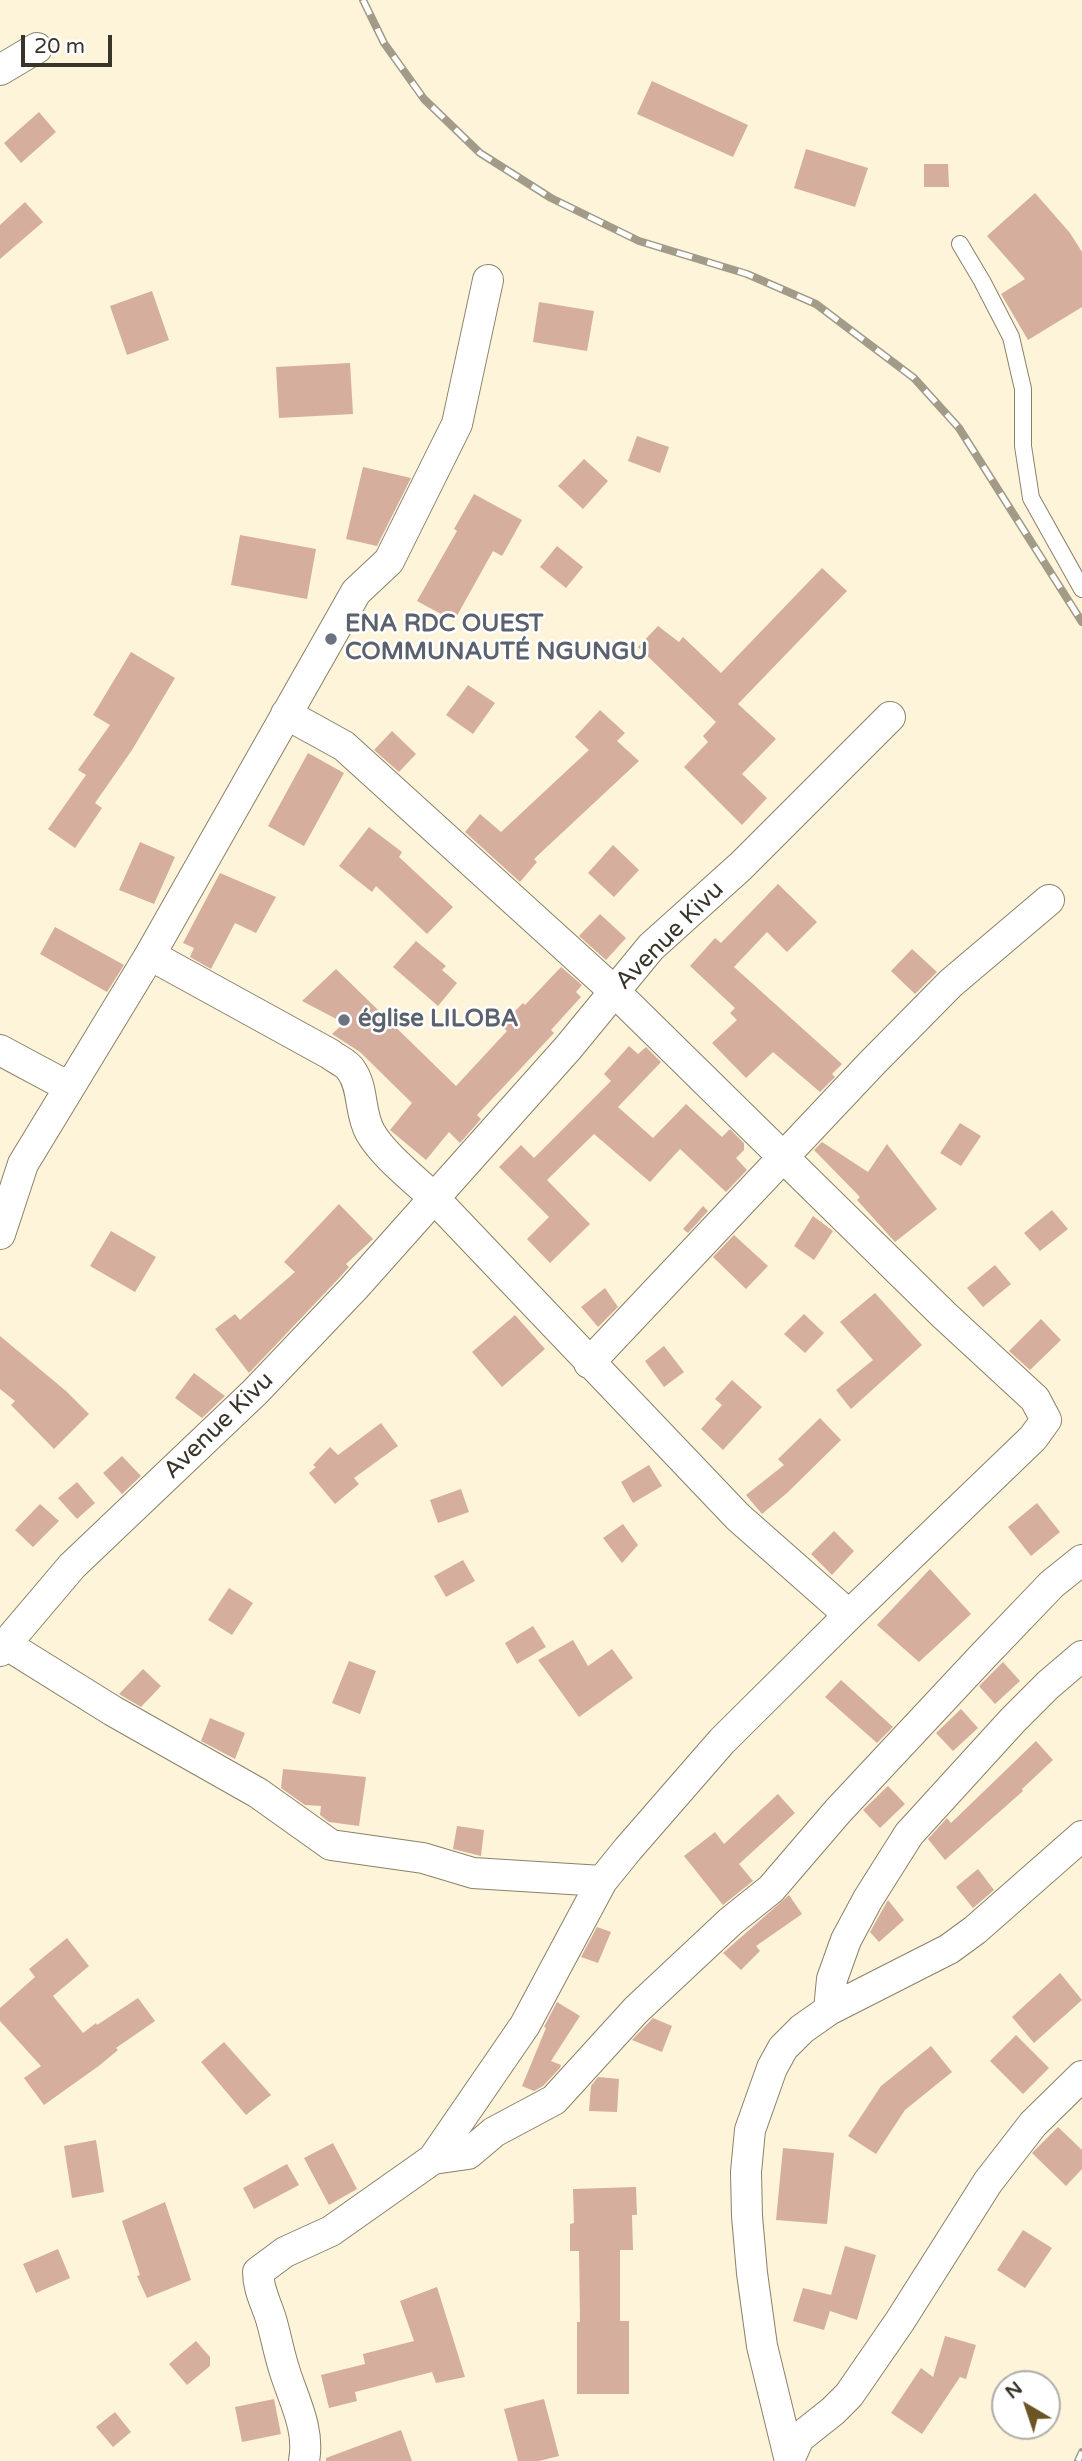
<!DOCTYPE html>
<html>
<head>
<meta charset="utf-8">
<style>
  body { margin:0 }
  #map { position:relative; width:1082px; height:2461px; overflow:hidden; background:#fef4da; font-family:"Varela Round",sans-serif }
  canvas { display:block }
  .north { position:absolute; left:991px; top:2370px; width:70px; height:70px; box-sizing:border-box; background:#fff; border:2px solid #afaeaa; border-radius:50%; rotate:321deg; font-size:19px; font-weight:700; line-height:28px; text-align:center; color:#38342a }
  .north::after { content:''; display:block; margin:auto; width:24px; height:32px; background:#6c5525; clip-path:polygon(50% 0,100% 100%,50% 72%,0 100%) }
  .scale { position:absolute; left:21px; top:35px; width:91px; height:32px; box-sizing:border-box; border:4px solid #38342a; border-top:0; padding-left:9px; font-size:21px; line-height:24px; white-space:nowrap; color:#38342a; -webkit-text-stroke:5px #fff; paint-order:stroke }
</style>
</head>
<body>
<div id="map">
<canvas width="1082" height="2461"></canvas>
<div class="north">N</div>
<div class="scale">20 m</div>
</div>
<script>
const ctx = document.querySelector('canvas').getContext('2d');
ctx.lineJoin = 'round';
function paint(path, color) {
  ctx.fillStyle = color;
  ctx.fill(path, 'evenodd');
}
function trace(path, color, width, dash) {
  ctx.strokeStyle = color;
  ctx.lineWidth = width;
  ctx.lineCap = dash ? 'butt' : 'round';
  ctx.setLineDash(dash || []);
  ctx.stroke(path);
}
function write(font, color, halo, rows, align = 'center') {
  ctx.font = font + ' "Varela Round",sans-serif';
  ctx.lineWidth = 5;
  ctx.setLineDash([]);
  ctx.textBaseline = 'middle';
  ctx.strokeStyle = halo;
  ctx.fillStyle = color;
  for (const [text, x, y, turn = 0] of rows) {
    ctx.save();
    ctx.translate(x, y);
    ctx.rotate((+turn || 0) * Math.PI / 180);
    ctx.textAlign = isNaN(turn) ? turn : align;
    if (halo) ctx.strokeText(text, 0, 0);
    ctx.fillText(text, 0, 0);
    ctx.restore();
  }
}
paint(new Path2D(`
  M 652,81 L 748,125 L 733,157 L 637,114 Z
  M 39,112 L 56,132 L 21,163 L 4,143 Z
  M 806,149 L 868,168 L 855,207 L 794,188 Z
  M 924,164 L 948,164 L 949,187 L 924,187 Z
  M 1035,193 L 1070,233 L 1082,252 L 1082,307 L 1028,340 L 1001,294 L 1025,279 L 987,236 Z
  M 25,202 L 43,222 L 0,259 L 0,225 Z
  M 152,291 L 169,340 L 127,355 L 110,306 Z
  M 539,302 L 594,311 L 587,351 L 533,342 Z
  M 350,363 L 353,414 L 279,418 L 276,367 Z
  M 637,436 L 669,447 L 660,473 L 628,461 Z
  M 584,459 L 608,481 L 583,509 L 558,486 Z
  M 363,467 L 411,478 L 377,546 L 346,539 Z
  M 474,494 L 522,520 L 502,556 L 493,551 L 454,621 L 417,601 L 457,531 L 454,529 Z
  M 240,535 L 316,549 L 307,599 L 231,585 Z
  M 557,546 L 583,567 L 566,588 L 540,567 Z
  M 822,568 L 847,591 L 738,704 L 776,739 L 742,774 L 767,798 L 742,825 L 684,767 L 708,742 L 703,736 L 716,722 L 638,647 L 658,626 L 679,642 L 683,637 L 721,673 Z
  M 131,652 L 175,678 L 132,750 L 95,803 L 102,808 L 75,848 L 48,829 L 86,775 L 78,770 L 110,725 L 93,715 Z
  M 468,685 L 495,703 L 473,734 L 446,715 Z
  M 600,710 L 625,733 L 617,741 L 639,761 L 534,859 L 537,862 L 520,882 L 465,832 L 480,814 L 501,832 L 589,750 L 575,737 Z
  M 392,731 L 416,754 L 399,772 L 374,750 Z
  M 308,753 L 344,773 L 304,846 L 268,826 Z
  M 369,827 L 402,852 L 399,857 L 453,907 L 427,934 L 376,886 L 372,892 L 339,866 Z
  M 140,842 L 175,857 L 154,904 L 119,890 Z
  M 613,845 L 639,870 L 614,897 L 588,873 Z
  M 220,873 L 276,897 L 256,933 L 235,923 L 211,969 L 190,957 L 194,948 L 183,943 Z
  M 778,884 L 817,922 L 787,952 L 767,932 L 734,967 L 842,1064 L 832,1074 L 835,1077 L 820,1092 L 773,1052 L 746,1078 L 712,1043 L 737,1020 L 730,1013 L 735,1008 L 690,966 L 715,938 L 721,943 Z
  M 600,914 L 626,938 L 606,960 L 579,936 Z
  M 55,927 L 124,965 L 107,992 L 40,954 Z
  M 416,941 L 446,966 L 442,970 L 457,983 L 438,1006 L 393,967 Z
  M 912,949 L 937,972 L 915,994 L 891,971 Z
  M 561,967 L 582,985 L 576,992 L 581,997 L 551,1030 L 554,1033 L 477,1115 L 481,1119 L 460,1143 L 449,1132 L 426,1160 L 390,1130 L 412,1103 L 360,1052 L 332,1034 L 344,1023 L 302,1001 L 336,969 L 456,1086 L 507,1031 L 501,1025 L 523,1003 L 525,1005 Z
  M 629,1046 L 638,1054 L 646,1047 L 661,1062 L 618,1107 L 653,1138 L 686,1104 L 722,1137 L 730,1129 L 744,1143 L 744,1150 L 736,1158 L 747,1170 L 726,1192 L 680,1149 L 650,1182 L 594,1134 L 547,1180 L 590,1224 L 550,1263 L 527,1239 L 549,1217 L 499,1167 L 521,1145 L 534,1158 L 611,1081 L 604,1074 Z
  M 960,1123 L 981,1136 L 961,1166 L 940,1153 Z
  M 822,1142 L 868,1172 L 887,1144 L 937,1209 L 895,1242 L 857,1200 L 860,1197 L 814,1150 Z
  M 339,1204 L 373,1239 L 346,1264 L 349,1267 L 341,1276 L 249,1373 L 215,1329 L 235,1314 L 240,1320 L 295,1272 L 284,1262 Z
  M 703,1206 L 708,1211 L 688,1233 L 683,1229 Z
  M 1052,1210 L 1068,1229 L 1040,1251 L 1024,1233 Z
  M 813,1216 L 833,1231 L 814,1260 L 794,1246 Z
  M 111,1231 L 156,1257 L 135,1292 L 90,1266 Z
  M 734,1235 L 768,1266 L 746,1289 L 713,1257 Z
  M 995,1265 L 1011,1284 L 983,1307 L 967,1288 Z
  M 605,1288 L 618,1307 L 598,1327 L 581,1307 Z
  M 875,1293 L 922,1345 L 851,1409 L 836,1390 L 873,1360 L 840,1322 Z
  M 804,1314 L 824,1333 L 805,1353 L 784,1334 Z
  M 515,1315 L 545,1349 L 502,1387 L 472,1352 Z
  M 1041,1319 L 1061,1340 L 1030,1370 L 1009,1351 Z
  M 0,1336 L 66,1391 L 89,1414 L 54,1449 L 11,1405 L 15,1401 L 0,1389 Z
  M 664,1346 L 684,1372 L 664,1387 L 645,1361 Z
  M 194,1373 L 225,1396 L 202,1418 L 175,1398 Z
  M 732,1380 L 762,1407 L 723,1450 L 701,1429 L 722,1405 L 715,1399 Z
  M 820,1418 L 841,1440 L 787,1493 L 762,1514 L 746,1495 L 784,1465 L 778,1459 Z
  M 381,1423 L 398,1446 L 354,1478 L 359,1484 L 335,1504 L 309,1473 L 316,1467 L 313,1465 L 330,1447 L 338,1455 Z
  M 122,1456 L 141,1476 L 122,1494 L 103,1473 Z
  M 649,1465 L 662,1486 L 633,1503 L 621,1482 Z
  M 77,1482 L 95,1503 L 77,1519 L 58,1498 Z
  M 461,1489 L 469,1512 L 438,1523 L 430,1500 Z
  M 1037,1503 L 1060,1532 L 1031,1556 L 1008,1527 Z
  M 40,1504 L 59,1521 L 33,1547 L 15,1530 Z
  M 623,1524 L 638,1545 L 622,1563 L 603,1538 Z
  M 834,1531 L 854,1551 L 832,1575 L 811,1554 Z
  M 463,1560 L 475,1581 L 446,1597 L 434,1576 Z
  M 930,1569 L 971,1614 L 919,1662 L 877,1625 Z
  M 229,1588 L 253,1603 L 232,1635 L 208,1620 Z
  M 533,1626 L 546,1647 L 517,1664 L 505,1643 Z
  M 573,1640 L 588,1666 L 612,1649 L 633,1678 L 579,1717 L 538,1660 Z
  M 349,1661 L 376,1671 L 360,1714 L 332,1703 Z
  M 1003,1662 L 1020,1681 L 995,1704 L 979,1686 Z
  M 143,1669 L 161,1686 L 141,1707 L 119,1694 Z
  M 841,1680 L 893,1727 L 877,1743 L 825,1697 Z
  M 961,1709 L 978,1728 L 953,1751 L 936,1733 Z
  M 210,1718 L 245,1733 L 235,1759 L 201,1741 Z
  M 1036,1741 L 1053,1760 L 1022,1789 L 1023,1791 L 945,1860 L 928,1839 L 947,1818 L 951,1823 Z
  M 283,1769 L 366,1777 L 359,1826 L 329,1822 L 320,1815 L 321,1806 L 305,1805 L 281,1788 Z
  M 888,1786 L 905,1804 L 880,1828 L 863,1810 Z
  M 778,1794 L 795,1813 L 739,1864 L 753,1881 L 723,1905 L 684,1856 L 715,1832 L 724,1844 Z
  M 457,1826 L 484,1830 L 481,1856 L 453,1849 Z
  M 978,1869 L 994,1890 L 973,1908 L 956,1887 Z
  M 789,1895 L 802,1914 L 756,1946 L 760,1951 L 741,1970 L 723,1953 Z
  M 888,1900 L 904,1920 L 879,1942 L 870,1932 Z
  M 597,1927 L 611,1932 L 598,1963 L 581,1957 Z
  M 67,1938 L 89,1966 L 53,1996 L 83,2033 L 96,2023 L 97,2025 L 138,1998 L 155,2021 L 116,2048 L 118,2050 L 100,2065 L 44,2105 L 24,2078 L 41,2066 L 0,2021 L 0,2008 L 35,1977 L 29,1969 Z
  M 1060,1973 L 1082,2000 L 1034,2043 L 1012,2017 Z
  M 557,2002 L 580,2016 L 551,2061 L 561,2065 L 560,2068 L 543,2086 L 534,2091 L 522,2086 L 546,2028 L 544,2027 Z
  M 653,2018 L 672,2026 L 662,2052 L 632,2040 Z
  M 1016,2035 L 1049,2068 L 1023,2094 L 990,2061 Z
  M 224,2042 L 271,2095 L 246,2115 L 201,2062 Z
  M 931,2046 L 952,2072 L 905,2110 L 876,2154 L 848,2136 L 881,2086 Z
  M 598,2077 L 619,2079 L 617,2112 L 589,2111 L 591,2086 Z
  M 1058,2127 L 1082,2150 L 1082,2169 L 1066,2186 L 1032,2153 Z
  M 96,2140 L 104,2192 L 72,2198 L 64,2146 Z
  M 333,2143 L 357,2189 L 329,2205 L 304,2158 Z
  M 783,2148 L 834,2153 L 827,2224 L 776,2220 Z
  M 287,2164 L 299,2185 L 254,2209 L 243,2188 Z
  M 636,2187 L 637,2215 L 632,2215 L 633,2250 L 620,2250 L 620,2321 L 629,2321 L 629,2394 L 577,2394 L 577,2322 L 580,2322 L 579,2251 L 570,2251 L 570,2224 L 574,2223 L 573,2189 Z
  M 165,2202 L 191,2280 L 147,2298 L 137,2276 L 140,2275 L 122,2221 Z
  M 1023,2230 L 1052,2248 L 1025,2288 L 997,2270 Z
  M 845,2246 L 876,2255 L 857,2320 L 830,2311 L 824,2330 L 793,2321 L 803,2288 L 831,2295 Z
  M 58,2249 L 70,2278 L 36,2293 L 23,2264 Z
  M 437,2287 L 465,2377 L 436,2383 L 432,2372 L 355,2392 L 357,2401 L 329,2408 L 321,2375 L 365,2364 L 363,2354 L 414,2341 L 400,2301 Z
  M 945,2336 L 976,2345 L 966,2379 L 960,2377 L 922,2434 L 891,2413 L 921,2368 L 933,2377 Z
  M 196,2341 L 210,2357 L 210,2366 L 187,2385 L 169,2364 Z
  M 274,2399 L 281,2434 L 242,2442 L 235,2407 Z
  M 544,2399 L 559,2456 L 539,2461 L 518,2461 L 504,2409 Z
  M 115,2412 L 131,2432 L 113,2447 L 96,2427 Z
  M 401,2430 L 412,2461 L 326,2461 L 326,2458 Z`), '#d5ae9e');
const service = new Path2D(`
  M 960,244 L 982,281 L 1011,337 L 1023,389 L 1023,446 L 1031,498 L 1082,589`);
const minor = new Path2D(`
  M 0,70 L 37,48
  M 286,714 L 344,746 L 614,991 L 944,1315 L 1035,1399 L 1046,1420 L 1033,1438 L 849,1615 L 722,1741 L 628,1849 L 602,1881 L 525,2025 L 433,2159 L 331,2231 L 285,2252 L 258,2272 C 258,2289 266,2303 271,2319 C 276,2336 279,2354 285,2372 C 294,2401 310,2429 304,2461
  M 150,955 L 330,1054 C 336,1059 347,1063 351,1070 C 364,1088 359,1112 370,1132 C 383,1155 414,1179 434,1198 L 738,1517 L 849,1615
  M 0,1050 L 69,1087
  M 0,1234 L 23,1164 L 150,955 L 356,592 L 389,561 L 457,424 L 488,280
  M 589,1363 L 872,1063 L 951,983 L 1049,900
  M 7,1645 L 113,1711 L 258,1793 L 331,1845 L 423,1858 L 473,1873 L 602,1881
  M 0,1651 L 72,1566 L 255,1392 L 354,1288 L 568,1048 L 651,947 L 741,866 L 890,717
  M 829,2010 L 832,1979 L 846,1940 L 868,1899 L 909,1834 L 1013,1720 L 1048,1685 L 1082,1656
  M 433,2159 L 468,2154 L 494,2132 L 554,2100 L 636,2010 L 731,1921 L 771,1889 L 838,1811 L 982,1657 L 1052,1584 L 1082,1560
  M 790,2458 L 799,2438 L 833,2411 L 849,2395 L 900,2321 L 988,2182 L 1033,2124 L 1082,2076
  M 790,2461 L 762,2346 L 752,2273 L 747,2216 L 746,2172 L 750,2130 L 772,2068 L 783,2048 L 802,2029 L 829,2010 L 949,1949 L 975,1930 L 1082,1836`);
trace(service, '#8a816a', 18);
trace(minor, '#8a816a', 32);
trace(service, '#fff', 16);
trace(minor, '#fff', 30);
const rail = new Path2D(`
  M 363,0 L 384,43 L 424,99 L 480,153 L 551,198 L 639,241 L 747,274 L 816,304 L 914,378 L 959,428 L 1082,622
  M 1078,2461 L 1082,2452`);
trace(rail, '#a29b88', 8);
trace(rail, '#fff', 5, [16]);
for (const [x, y, r, color] of [
  [331,639,7,"#6b7280"],
  [344,1020,7,"#6b7280"]
]) {
  const dot = new Path2D();
  dot.arc(x, y, r, 0, 2 * Math.PI);
  ctx.fillStyle = color;
  ctx.fill(dot);
  trace(dot, '#fff', 2.5);
}
write('bold 24px', '#5b616d', '#fff', [
  ["ENA RDC OUEST",345,625],
  ["COMMUNAUTÉ NGUNGU",345,653],
  ["église LILOBA",358,1020]
], 'left');
write('24px', '#38342a', '#fff', [
  ["Avenue Kivu",670,936,-45],
  ["Avenue Kivu",219,1426,-44]
]);
</script>
</body>
</html>
